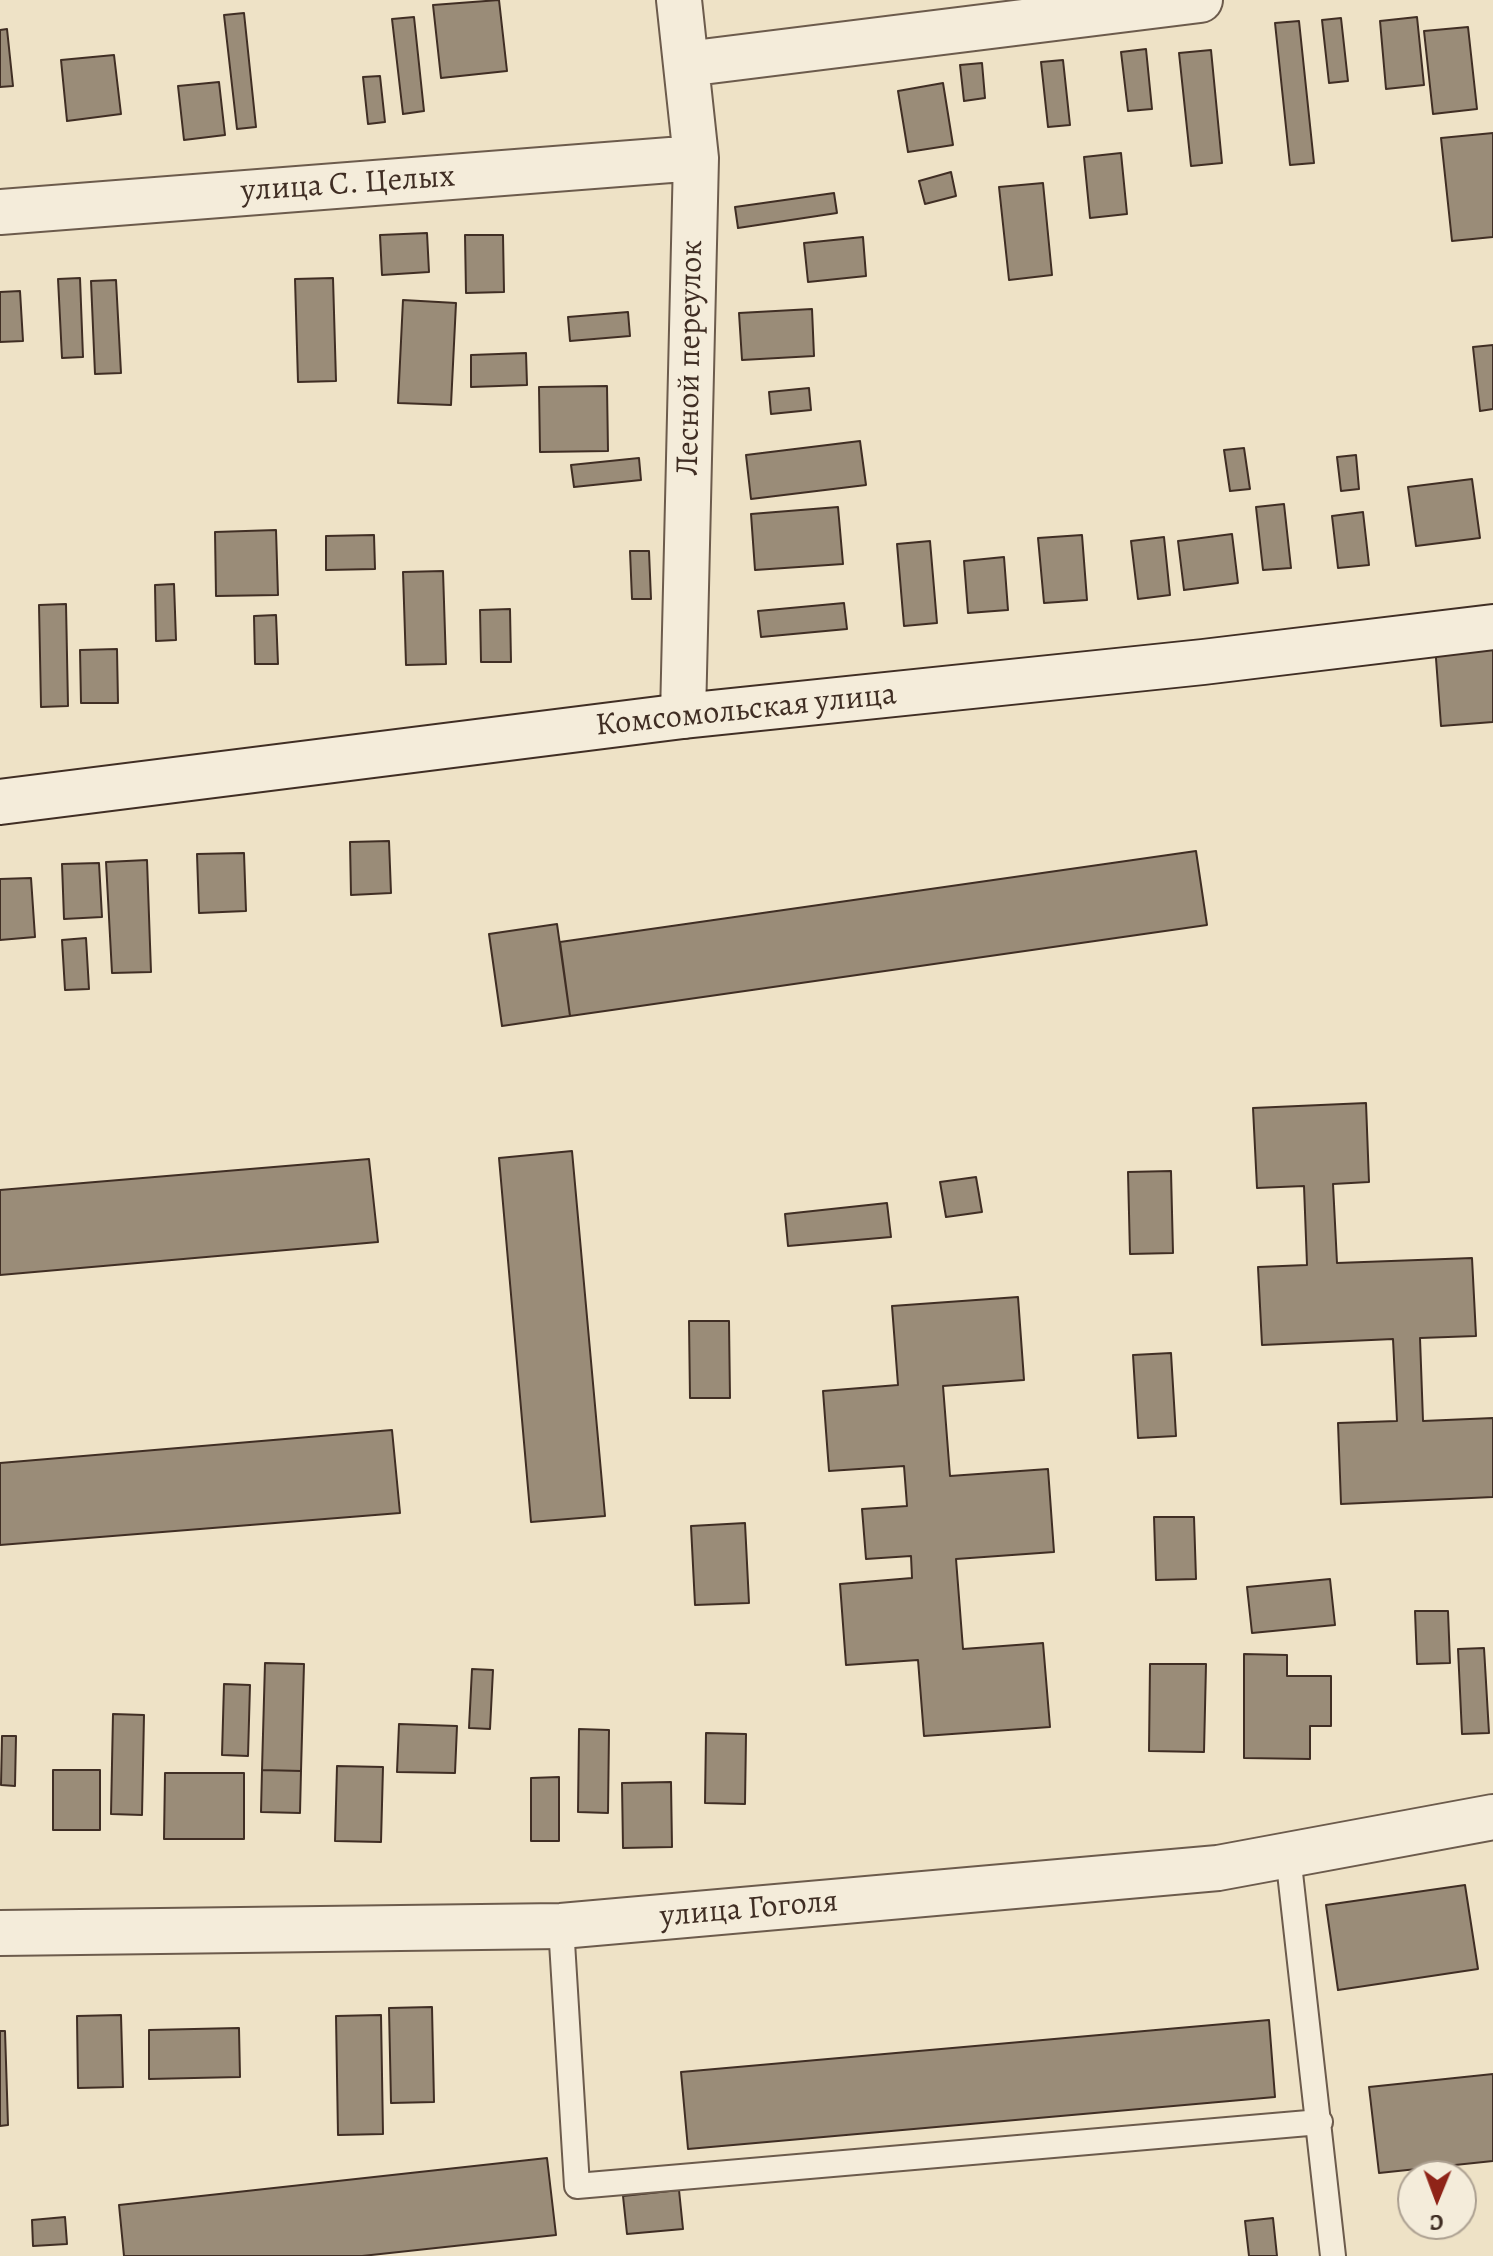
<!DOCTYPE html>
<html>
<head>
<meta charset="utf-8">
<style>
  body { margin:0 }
  #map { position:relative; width:1493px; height:2256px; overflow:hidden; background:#eee2c6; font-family:Alegreya,serif }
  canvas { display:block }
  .north { position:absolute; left:1397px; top:2160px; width:80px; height:80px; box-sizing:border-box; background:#f4ecda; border:2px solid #aca091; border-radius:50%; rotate:181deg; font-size:22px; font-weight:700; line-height:32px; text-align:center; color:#402e24 }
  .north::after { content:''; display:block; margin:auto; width:28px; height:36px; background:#8f2418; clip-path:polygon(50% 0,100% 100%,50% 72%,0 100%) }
</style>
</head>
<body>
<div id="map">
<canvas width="1493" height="2256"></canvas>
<div class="north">С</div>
</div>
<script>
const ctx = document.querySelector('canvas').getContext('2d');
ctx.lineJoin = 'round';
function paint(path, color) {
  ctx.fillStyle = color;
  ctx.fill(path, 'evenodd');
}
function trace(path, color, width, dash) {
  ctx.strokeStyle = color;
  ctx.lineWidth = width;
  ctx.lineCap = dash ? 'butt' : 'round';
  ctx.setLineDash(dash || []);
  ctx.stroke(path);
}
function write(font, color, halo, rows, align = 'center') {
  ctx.font = font + ' Alegreya,serif';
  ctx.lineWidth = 8;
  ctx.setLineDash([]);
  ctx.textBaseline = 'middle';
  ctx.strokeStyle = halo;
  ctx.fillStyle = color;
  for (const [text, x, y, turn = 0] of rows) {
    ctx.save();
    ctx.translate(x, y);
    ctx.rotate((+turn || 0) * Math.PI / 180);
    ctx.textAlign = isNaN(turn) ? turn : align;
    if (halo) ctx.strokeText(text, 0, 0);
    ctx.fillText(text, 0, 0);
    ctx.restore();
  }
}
const building = new Path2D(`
  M 499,0 L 507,71 L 441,78 L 433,5 Z
  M 244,13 L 256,127 L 237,129 L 224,15 Z
  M 414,17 L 424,111 L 403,114 L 392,19 Z
  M 1417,17 L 1424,85 L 1386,89 L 1380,21 Z
  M 1341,18 L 1348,81 L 1329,83 L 1322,20 Z
  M 1299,21 L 1314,163 L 1290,165 L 1275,23 Z
  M 1468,27 L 1477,109 L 1433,114 L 1424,31 Z
  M 7,29 L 13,86 L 0,87 L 0,30 Z
  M 1146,49 L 1152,109 L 1128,111 L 1121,52 Z
  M 1211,50 L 1222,163 L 1191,166 L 1179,53 Z
  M 114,55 L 121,114 L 67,121 L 61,60 Z
  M 1063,60 L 1070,125 L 1048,127 L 1041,62 Z
  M 982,63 L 985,98 L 964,101 L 960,65 Z
  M 380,76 L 385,122 L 368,124 L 363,77 Z
  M 219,82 L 225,135 L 184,140 L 178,86 Z
  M 943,83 L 953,145 L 908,152 L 898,91 Z
  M 1493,133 L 1493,237 L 1452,241 L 1441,138 Z
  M 1121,153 L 1127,214 L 1090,218 L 1084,157 Z
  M 951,172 L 956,196 L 925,204 L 919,181 Z
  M 1043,183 L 1052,275 L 1009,280 L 999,187 Z
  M 834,193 L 837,213 L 738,228 L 735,207 Z
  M 427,233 L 429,272 L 382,275 L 380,235 Z
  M 465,235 L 503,235 L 504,292 L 466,293 Z
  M 863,237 L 866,276 L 808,282 L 804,243 Z
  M 80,278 L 83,357 L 62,358 L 58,279 Z
  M 333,278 L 336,381 L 298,382 L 295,279 Z
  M 116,280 L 121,373 L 95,374 L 91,281 Z
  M 20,291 L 23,341 L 0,342 L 0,292 Z
  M 403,300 L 456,303 L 451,405 L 398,403 Z
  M 812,309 L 814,356 L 742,360 L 739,313 Z
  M 628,312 L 630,336 L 570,341 L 568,317 Z
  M 1493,345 L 1493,409 L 1480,411 L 1473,347 Z
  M 526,353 L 527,385 L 471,387 L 471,355 Z
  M 607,386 L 608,451 L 540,452 L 539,387 Z
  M 809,388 L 811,410 L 771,414 L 769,392 Z
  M 860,441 L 866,485 L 751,499 L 746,455 Z
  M 1244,448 L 1250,489 L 1230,491 L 1224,450 Z
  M 1356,455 L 1359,489 L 1341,491 L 1337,457 Z
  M 639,458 L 641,480 L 574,487 L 571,465 Z
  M 1472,479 L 1480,538 L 1416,546 L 1408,487 Z
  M 1284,504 L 1291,568 L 1263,570 L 1256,507 Z
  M 838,507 L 843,564 L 755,570 L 751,514 Z
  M 1363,512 L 1369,565 L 1338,568 L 1332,516 Z
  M 276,530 L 278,595 L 216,596 L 215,532 Z
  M 1232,534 L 1238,583 L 1184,590 L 1178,541 Z
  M 374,535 L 375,569 L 326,570 L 326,536 Z
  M 1082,535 L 1087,600 L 1044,603 L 1038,538 Z
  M 1164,537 L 1170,595 L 1138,599 L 1131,541 Z
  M 930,541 L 937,623 L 904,626 L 897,544 Z
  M 630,551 L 649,551 L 651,599 L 632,599 Z
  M 1004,557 L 1008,610 L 968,613 L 964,561 Z
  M 443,571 L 446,664 L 406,665 L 403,572 Z
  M 174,584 L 176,640 L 156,641 L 155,585 Z
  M 844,603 L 847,629 L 761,637 L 758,611 Z
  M 66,604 L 68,706 L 41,707 L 39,605 Z
  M 510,609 L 511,662 L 481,662 L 480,610 Z
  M 276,615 L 278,664 L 255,664 L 254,616 Z
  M 1493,641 L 1493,722 L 1441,726 L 1435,645 Z
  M 117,649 L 118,703 L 81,703 L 80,650 Z
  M 389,841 L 391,893 L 351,895 L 350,842 Z
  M 1196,851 L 1207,925 L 570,1016 L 560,942 Z
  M 244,853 L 246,911 L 199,913 L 197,854 Z
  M 147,860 L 151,972 L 112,973 L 106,862 Z
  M 99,863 L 102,917 L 64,919 L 62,864 Z
  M 31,878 L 35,937 L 0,940 L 0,879 Z
  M 557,924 L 570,1016 L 502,1026 L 489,934 Z
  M 86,938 L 89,989 L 65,990 L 62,940 Z
  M 1366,1103 L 1369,1182 L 1333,1184 L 1337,1263 L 1472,1258 L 1476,1336 L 1420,1338 L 1423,1421 L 1493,1418 L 1493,1497 L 1341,1504 L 1338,1423 L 1397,1421 L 1393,1339 L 1262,1345 L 1258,1267 L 1307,1265 L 1304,1186 L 1257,1188 L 1253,1108 Z
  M 572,1151 L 605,1516 L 531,1522 L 499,1158 Z
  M 369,1159 L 378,1242 L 0,1275 L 0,1190 Z
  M 1171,1171 L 1173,1253 L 1130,1254 L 1128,1172 Z
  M 976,1177 L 982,1212 L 946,1217 L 940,1182 Z
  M 887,1203 L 891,1237 L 788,1246 L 785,1214 Z
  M 1018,1297 L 1024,1380 L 943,1386 L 950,1476 L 1048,1469 L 1054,1552 L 956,1559 L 963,1649 L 1043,1643 L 1050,1727 L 924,1736 L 918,1660 L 846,1665 L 840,1584 L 912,1578 L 911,1556 L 866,1559 L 862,1509 L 907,1506 L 904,1466 L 829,1471 L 823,1391 L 898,1385 L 892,1306 Z
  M 689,1321 L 729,1321 L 730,1398 L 690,1398 Z
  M 1171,1353 L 1176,1436 L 1138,1438 L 1133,1355 Z
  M 392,1430 L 400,1513 L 0,1545 L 0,1463 Z
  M 1154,1517 L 1194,1517 L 1196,1579 L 1156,1580 Z
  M 745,1523 L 749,1603 L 695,1605 L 691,1526 Z
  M 1330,1579 L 1335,1625 L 1252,1633 L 1247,1587 Z
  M 1415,1611 L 1448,1611 L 1450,1663 L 1417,1664 Z
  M 1484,1648 L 1489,1733 L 1462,1734 L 1458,1649 Z
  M 1244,1654 L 1287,1655 L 1287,1676 L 1331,1676 L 1331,1726 L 1310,1726 L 1310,1759 L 1244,1758 Z
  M 265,1663 L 304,1664 L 301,1771 L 262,1770 Z
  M 1150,1664 L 1206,1664 L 1204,1752 L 1149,1751 Z
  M 472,1669 L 493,1670 L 490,1729 L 469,1728 Z
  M 224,1684 L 250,1685 L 248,1756 L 222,1755 Z
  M 113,1714 L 144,1715 L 142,1815 L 111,1814 Z
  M 399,1724 L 457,1726 L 455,1773 L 397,1772 Z
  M 579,1729 L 609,1730 L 608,1813 L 578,1812 Z
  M 706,1733 L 746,1734 L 745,1804 L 705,1803 Z
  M 2,1736 L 16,1736 L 15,1786 L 1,1785 Z
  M 337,1766 L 383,1767 L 381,1842 L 335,1841 Z
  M 53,1770 L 100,1770 L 100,1830 L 53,1830 Z
  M 262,1770 L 301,1771 L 300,1813 L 261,1812 Z
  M 165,1773 L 244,1773 L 244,1839 L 164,1839 Z
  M 559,1777 L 559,1841 L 531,1841 L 531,1778 Z
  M 671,1782 L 672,1847 L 623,1848 L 622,1783 Z
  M 1465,1885 L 1478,1969 L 1338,1990 L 1326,1905 Z
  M 432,2007 L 434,2102 L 391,2103 L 389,2008 Z
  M 121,2015 L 123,2087 L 78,2088 L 77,2016 Z
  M 381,2015 L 383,2134 L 338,2135 L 336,2016 Z
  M 1269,2020 L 1275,2097 L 688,2149 L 681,2072 Z
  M 239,2028 L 240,2077 L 149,2079 L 149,2030 Z
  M 0,2031 L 5,2031 L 8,2125 L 0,2126 Z
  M 1493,2074 L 1493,2161 L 1379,2173 L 1369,2087 Z
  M 547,2158 L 556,2235 L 362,2256 L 124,2256 L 119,2205 Z
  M 679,2190 L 683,2229 L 627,2234 L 623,2196 Z
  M 65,2217 L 67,2244 L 33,2246 L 32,2220 Z
  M 1273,2218 L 1277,2256 L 1249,2256 L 1245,2221 Z`);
paint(building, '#9a8c78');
trace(building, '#402e24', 2);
const lane = new Path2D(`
  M 1288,1855 L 1333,2256
  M 561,1926 L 577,2186 L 1320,2122`);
const street = new Path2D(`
  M 679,0 L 696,158 L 683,716
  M 686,64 L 1200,0
  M 0,212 L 696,158
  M 0,1933 L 561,1926 L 1218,1868 L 1493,1817`);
const secondary = new Path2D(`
  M 0,802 L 683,716 L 1203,662 L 1493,627`);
trace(lane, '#6c5b4c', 28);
trace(street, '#6c5b4c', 48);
trace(secondary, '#402e24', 48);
trace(lane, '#f4ecda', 24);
trace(street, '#f4ecda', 44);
trace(secondary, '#f4ecda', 44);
write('32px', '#402e24', '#f4ecda', [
  ["улица С. Целых",348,185,-4],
  ["Лесной переулок",691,358,-89],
  ["Комсомольская улица",746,711,-6],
  ["улица Гоголя",749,1910,-5]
]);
</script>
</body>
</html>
